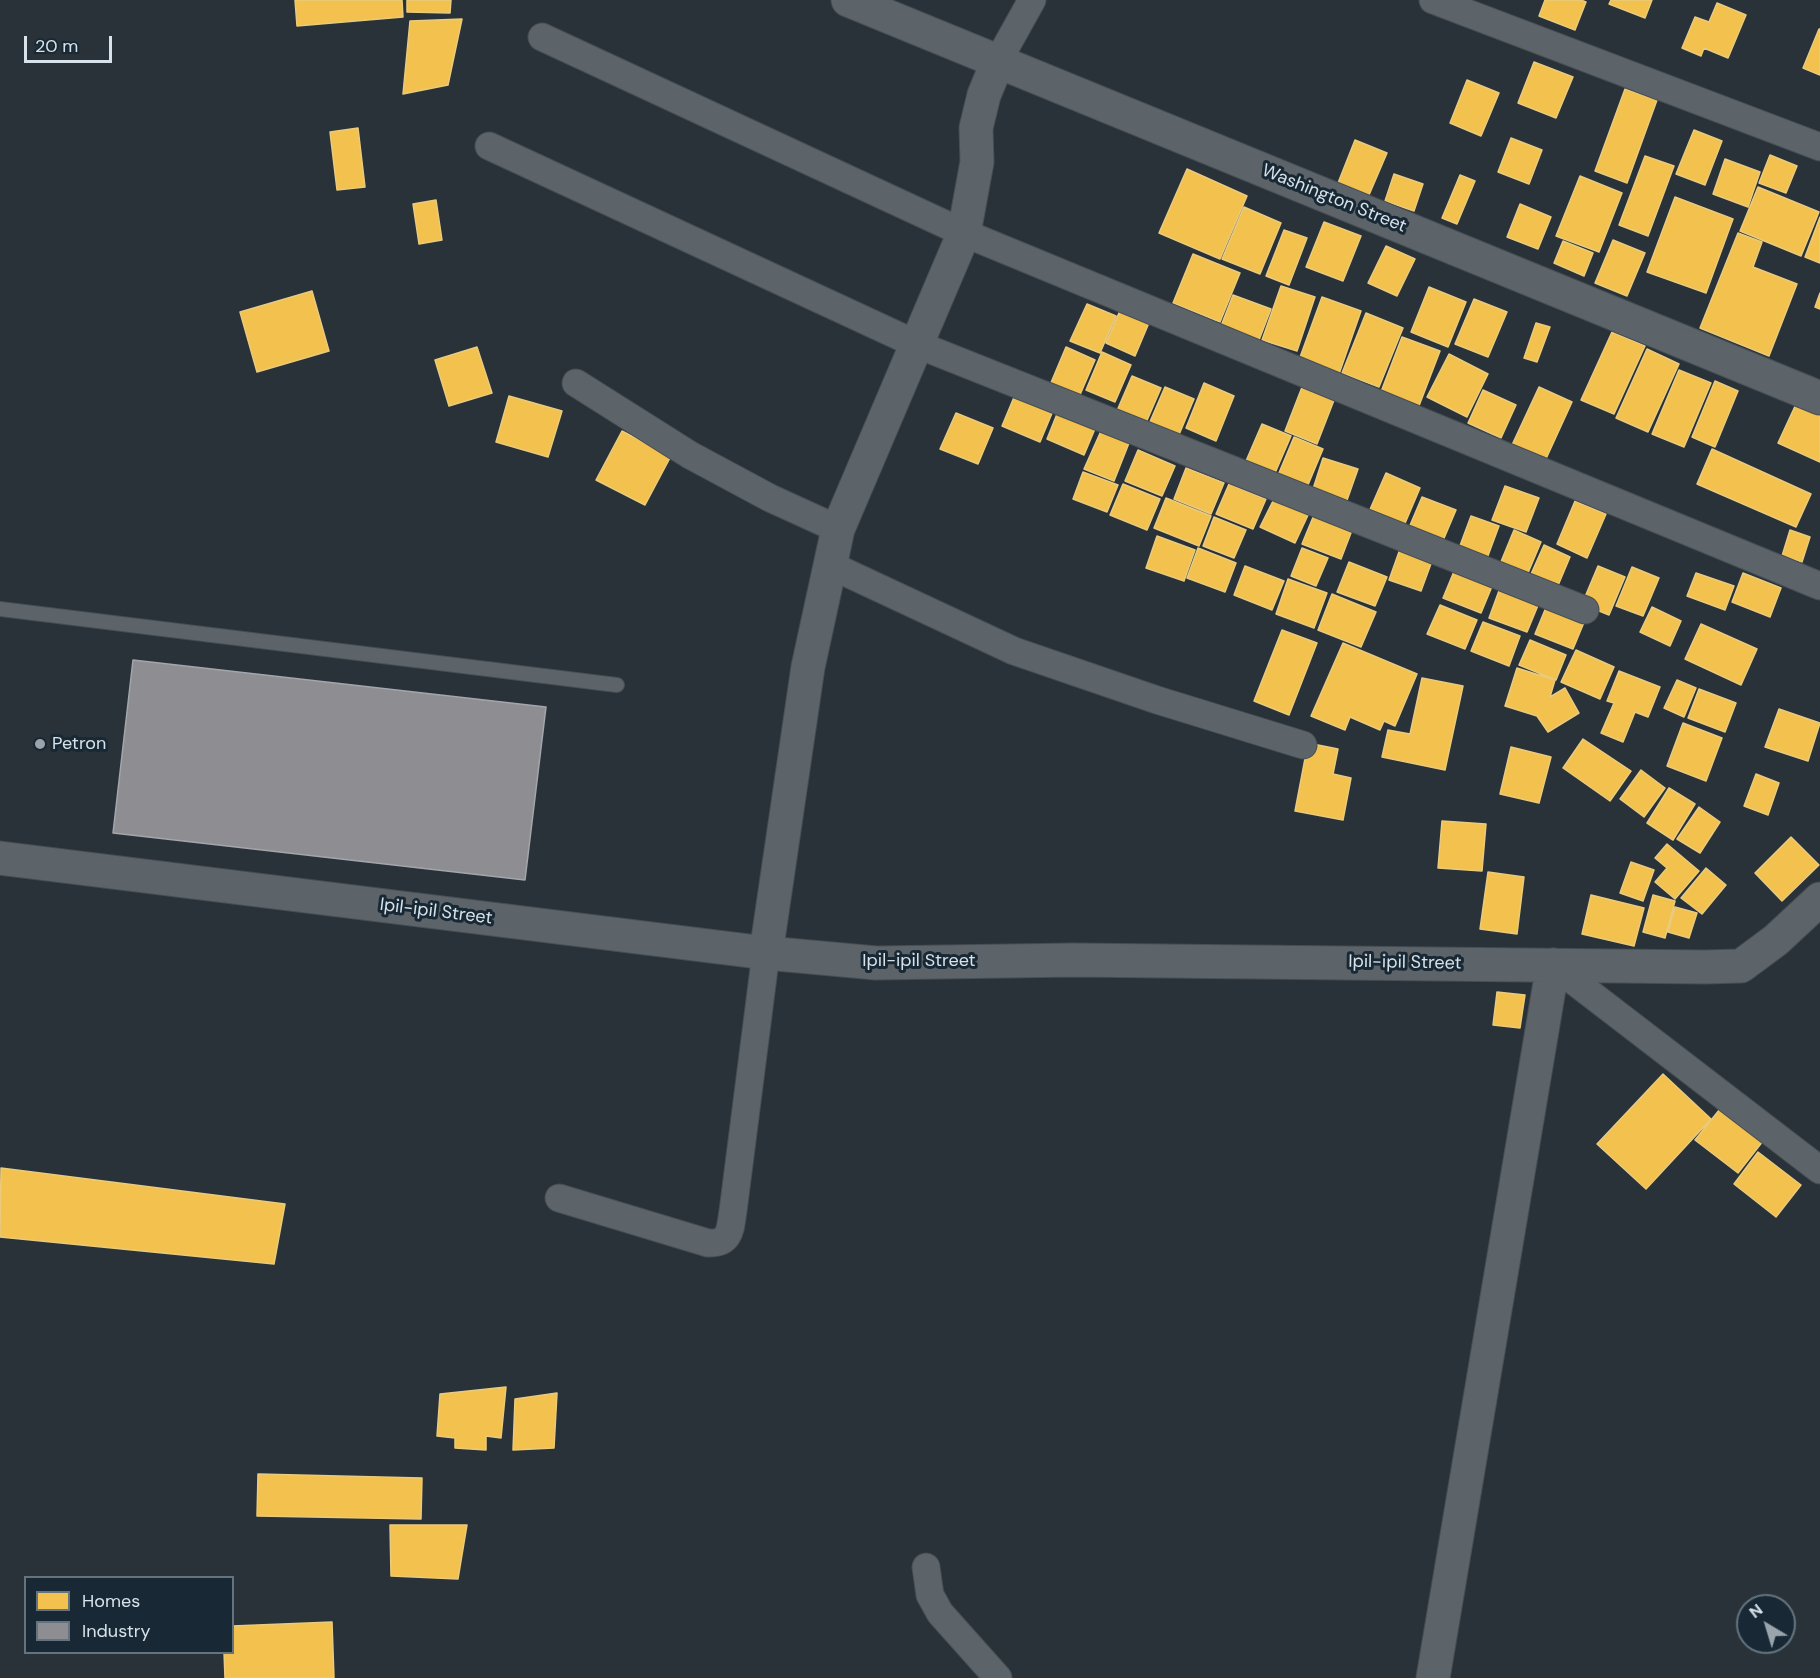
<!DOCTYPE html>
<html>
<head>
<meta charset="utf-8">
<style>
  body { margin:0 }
  #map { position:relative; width:1820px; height:1678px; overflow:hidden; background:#293239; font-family:"DM Sans",sans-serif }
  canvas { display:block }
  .legend { position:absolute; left:24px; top:1576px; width:210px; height:78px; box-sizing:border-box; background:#182935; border:2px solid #64737d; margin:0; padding:8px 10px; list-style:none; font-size:18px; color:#d7e2ea }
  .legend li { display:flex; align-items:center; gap:12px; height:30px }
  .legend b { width:30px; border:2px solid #64737d }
  .north { position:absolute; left:1736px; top:1594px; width:60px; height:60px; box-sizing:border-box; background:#182935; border:2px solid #64737d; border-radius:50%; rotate:322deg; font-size:16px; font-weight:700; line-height:24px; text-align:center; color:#d7e2ea }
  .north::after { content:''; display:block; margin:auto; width:21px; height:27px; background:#9aa4ac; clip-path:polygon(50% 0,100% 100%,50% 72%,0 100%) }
  .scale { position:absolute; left:24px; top:36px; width:88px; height:27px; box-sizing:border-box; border:3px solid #d7e2ea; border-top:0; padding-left:8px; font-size:18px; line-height:21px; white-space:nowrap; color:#d7e2ea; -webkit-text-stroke:4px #182935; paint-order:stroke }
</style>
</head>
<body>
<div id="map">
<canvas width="1820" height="1678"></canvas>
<ul class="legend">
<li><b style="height:16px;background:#f2c14e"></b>Homes</li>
<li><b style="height:16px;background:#8d8d92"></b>Industry</li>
</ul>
<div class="north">N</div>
<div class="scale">20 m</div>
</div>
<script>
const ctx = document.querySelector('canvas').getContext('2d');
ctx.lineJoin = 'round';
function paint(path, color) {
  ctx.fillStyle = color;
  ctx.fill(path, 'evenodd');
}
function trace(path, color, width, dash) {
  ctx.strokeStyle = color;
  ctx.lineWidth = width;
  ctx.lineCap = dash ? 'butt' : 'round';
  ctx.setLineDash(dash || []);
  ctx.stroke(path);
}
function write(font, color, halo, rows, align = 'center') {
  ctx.font = font + ' "DM Sans",sans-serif';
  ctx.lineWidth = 6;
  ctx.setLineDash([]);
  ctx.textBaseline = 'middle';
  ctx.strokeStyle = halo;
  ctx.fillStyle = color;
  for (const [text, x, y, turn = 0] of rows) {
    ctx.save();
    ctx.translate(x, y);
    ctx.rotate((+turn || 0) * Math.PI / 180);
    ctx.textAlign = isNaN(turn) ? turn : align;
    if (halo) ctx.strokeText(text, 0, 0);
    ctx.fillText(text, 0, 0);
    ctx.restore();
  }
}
const homes = new Path2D(`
  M 295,0 L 402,0 L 403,17 L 297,26 Z
  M 407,0 L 451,0 L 450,13 L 407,12 Z
  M 1545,0 L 1581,0 L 1586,2 L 1575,30 L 1539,16 Z
  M 1611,0 L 1652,0 L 1645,18 L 1609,4 Z
  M 1717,3 L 1746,15 L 1728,58 L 1704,48 L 1701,56 L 1682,48 L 1695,17 L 1709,22 Z
  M 462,19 L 448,85 L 403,94 L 410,21 Z
  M 1819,29 L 1820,29 L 1820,75 L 1803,68 Z
  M 1534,62 L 1573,77 L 1556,118 L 1518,103 Z
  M 1467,80 L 1499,93 L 1481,136 L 1450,123 Z
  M 1625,89 L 1657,100 L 1627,183 L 1595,171 Z
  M 358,128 L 365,187 L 337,190 L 330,132 Z
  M 1694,130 L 1722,141 L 1705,185 L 1676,174 Z
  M 1511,138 L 1542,150 L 1529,184 L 1498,172 Z
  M 1355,140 L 1387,153 L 1369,195 L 1338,183 Z
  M 1770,155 L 1797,166 L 1786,193 L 1759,183 Z
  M 1645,156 L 1674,166 L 1648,236 L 1619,225 Z
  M 1725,159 L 1760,172 L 1748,207 L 1713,194 Z
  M 1187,169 L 1247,196 L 1220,259 L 1159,233 Z
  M 1394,174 L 1423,184 L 1414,211 L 1385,201 Z
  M 1460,175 L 1475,181 L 1457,224 L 1442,218 Z
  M 1580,176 L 1622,193 L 1599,252 L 1556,236 Z
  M 1758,187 L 1819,212 L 1801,256 L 1740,231 Z
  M 1675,197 L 1733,219 L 1706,293 L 1647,272 Z
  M 436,200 L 442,240 L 419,244 L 413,204 Z
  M 1520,204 L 1551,217 L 1538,249 L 1507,237 Z
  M 1244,207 L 1281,223 L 1260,274 L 1222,259 Z
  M 1820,217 L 1820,263 L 1805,257 Z
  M 1324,222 L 1361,236 L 1343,281 L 1306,267 Z
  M 1284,230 L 1307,238 L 1289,285 L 1266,276 Z
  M 1738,233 L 1762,242 L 1753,267 L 1797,284 L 1769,356 L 1700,328 Z
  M 1613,240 L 1645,253 L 1627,296 L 1595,283 Z
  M 1563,241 L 1593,253 L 1584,276 L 1554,263 Z
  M 1386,246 L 1415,259 L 1397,296 L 1368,283 Z
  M 1193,254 L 1240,273 L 1220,322 L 1173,303 Z
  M 1281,286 L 1315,297 L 1297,351 L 1262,340 Z
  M 1429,287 L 1466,302 L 1448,347 L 1411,332 Z
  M 312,291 L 329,351 L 257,372 L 240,312 Z
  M 1820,293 L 1820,309 L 1815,307 Z
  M 1233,295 L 1271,309 L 1259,340 L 1221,326 Z
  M 1322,297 L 1361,311 L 1339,374 L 1299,360 Z
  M 1474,299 L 1507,312 L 1488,357 L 1455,344 Z
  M 1087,304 L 1116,316 L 1100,353 L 1070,341 Z
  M 1122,306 L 1151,318 L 1135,356 L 1106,343 Z
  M 1366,313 L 1403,328 L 1379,387 L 1342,373 Z
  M 1536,323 L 1550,327 L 1537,362 L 1524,358 Z
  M 1612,332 L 1645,346 L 1614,414 L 1581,400 Z
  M 1402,337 L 1440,351 L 1417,411 L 1379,397 Z
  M 477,347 L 492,393 L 449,406 L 435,360 Z
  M 1066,347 L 1095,360 L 1079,397 L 1050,385 Z
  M 1647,349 L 1679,364 L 1648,432 L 1616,418 Z
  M 1102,352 L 1131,365 L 1115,402 L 1086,390 Z
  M 1449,354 L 1488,374 L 1467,417 L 1427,397 Z
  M 1679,370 L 1711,383 L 1684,447 L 1652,434 Z
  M 1132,376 L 1161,388 L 1145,425 L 1116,413 Z
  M 1715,381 L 1738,391 L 1715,447 L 1692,437 Z
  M 1304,382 L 1336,395 L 1317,444 L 1285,431 Z
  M 1204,383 L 1234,396 L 1216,441 L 1186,428 Z
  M 1165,387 L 1194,399 L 1178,437 L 1149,424 Z
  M 1539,387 L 1572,402 L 1545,461 L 1512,445 Z
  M 1017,390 L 1055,406 L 1040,442 L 1002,426 Z
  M 1483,390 L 1516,405 L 1501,438 L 1468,423 Z
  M 509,396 L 562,411 L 548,457 L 496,442 Z
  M 1797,402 L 1820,413 L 1820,462 L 1778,443 Z
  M 1059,409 L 1097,424 L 1084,455 L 1047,439 Z
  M 956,413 L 993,428 L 978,464 L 940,449 Z
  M 1262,424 L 1291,436 L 1275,473 L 1246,461 Z
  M 622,431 L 671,456 L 645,505 L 596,480 Z
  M 1101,431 L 1129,443 L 1114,481 L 1084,469 Z
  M 1294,437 L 1323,449 L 1305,492 L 1276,480 Z
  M 1712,449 L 1811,494 L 1796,527 L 1697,484 Z
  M 1138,450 L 1175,466 L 1162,496 L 1125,481 Z
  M 1323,458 L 1358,469 L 1346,503 L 1312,492 Z
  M 1186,468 L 1224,483 L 1211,514 L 1174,499 Z
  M 1083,472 L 1118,485 L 1107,512 L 1073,499 Z
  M 1386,473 L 1420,488 L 1403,528 L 1368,514 Z
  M 1123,484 L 1160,499 L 1147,530 L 1110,515 Z
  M 1229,484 L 1266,499 L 1253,529 L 1216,514 Z
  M 1505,486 L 1539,498 L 1526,532 L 1492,520 Z
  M 1275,497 L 1309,513 L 1295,543 L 1260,527 Z
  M 1422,497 L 1456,510 L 1442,543 L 1408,530 Z
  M 1166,498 L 1211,516 L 1199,546 L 1154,528 Z
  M 1575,501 L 1606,514 L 1587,558 L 1557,544 Z
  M 1316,510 L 1354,525 L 1341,559 L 1302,544 Z
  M 1471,516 L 1499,526 L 1486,561 L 1458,551 Z
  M 1214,517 L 1246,530 L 1234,558 L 1203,546 Z
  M 1514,530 L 1541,542 L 1525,580 L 1498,569 Z
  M 1790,530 L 1810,537 L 1802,562 L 1782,556 Z
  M 1157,536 L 1195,550 L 1184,581 L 1146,568 Z
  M 1544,545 L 1570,557 L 1554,595 L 1527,583 Z
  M 1198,548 L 1236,563 L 1225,592 L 1187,578 Z
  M 1302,548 L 1328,558 L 1316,586 L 1291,576 Z
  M 1400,549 L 1432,561 L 1421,591 L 1389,580 Z
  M 1349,562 L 1387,577 L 1375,606 L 1337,592 Z
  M 1245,566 L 1284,581 L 1272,610 L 1234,595 Z
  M 1598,566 L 1625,577 L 1609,615 L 1582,604 Z
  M 1632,567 L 1659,578 L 1643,616 L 1616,606 Z
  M 1455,569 L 1493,584 L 1481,613 L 1443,598 Z
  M 1696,573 L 1734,586 L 1725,610 L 1687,596 Z
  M 1743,573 L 1781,588 L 1770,617 L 1732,602 Z
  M 1288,579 L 1327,593 L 1314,628 L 1276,614 Z
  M 1500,588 L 1539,603 L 1527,632 L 1489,618 Z
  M 1332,594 L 1376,612 L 1361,647 L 1318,630 Z
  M 1440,605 L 1477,620 L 1465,649 L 1427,634 Z
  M 1547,605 L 1585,620 L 1573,649 L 1535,634 Z
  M 1652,607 L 1681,621 L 1670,646 L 1640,632 Z
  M 1483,622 L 1520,636 L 1509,666 L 1471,651 Z
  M 1701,624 L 1757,649 L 1741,685 L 1685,659 Z
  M 1282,630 L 1317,643 L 1289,715 L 1254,701 Z
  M 1530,640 L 1566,655 L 1556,680 L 1519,665 Z
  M 1343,643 L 1417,674 L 1395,726 L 1384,721 L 1380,730 L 1350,717 L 1345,730 L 1311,716 Z
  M 1576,650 L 1614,667 L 1600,699 L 1561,682 Z
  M 1517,668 L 1555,680 L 1550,697 L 1565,688 L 1579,713 L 1548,732 L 1537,716 L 1505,706 Z
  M 1619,671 L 1660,687 L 1648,717 L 1635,712 L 1623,742 L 1601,733 L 1614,703 L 1607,701 Z
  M 1422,678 L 1463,686 L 1445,770 L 1382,757 L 1388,730 L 1410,734 Z
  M 1677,680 L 1696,688 L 1684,717 L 1664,708 Z
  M 1699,689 L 1736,703 L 1725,732 L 1688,718 Z
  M 1779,709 L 1820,723 L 1808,761 L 1765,747 Z
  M 1683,723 L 1722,738 L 1706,781 L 1667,766 Z
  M 1583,739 L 1631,771 L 1610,801 L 1563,768 Z
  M 1308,743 L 1338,749 L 1333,774 L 1351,778 L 1343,820 L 1295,811 Z
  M 1511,747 L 1551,757 L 1539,803 L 1500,794 Z
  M 1641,770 L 1665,788 L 1644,817 L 1620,799 Z
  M 1756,774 L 1779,783 L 1768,815 L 1744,806 Z
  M 1669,788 L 1695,804 L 1673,840 L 1647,823 Z
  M 1699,807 L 1720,822 L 1700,853 L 1677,839 Z
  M 1442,821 L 1486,824 L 1482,871 L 1438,868 Z
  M 1791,837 L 1819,865 L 1782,901 L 1755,873 Z
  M 1667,844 L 1699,871 L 1675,899 L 1655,882 L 1667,868 L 1655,858 Z
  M 1631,862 L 1654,870 L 1643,901 L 1620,893 Z
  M 1706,868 L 1726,885 L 1702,914 L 1681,898 Z
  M 1488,872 L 1524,877 L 1517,934 L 1480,929 Z
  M 1591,895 L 1644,908 L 1634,946 L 1582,934 Z
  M 1653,895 L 1675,901 L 1665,938 L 1643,932 Z
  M 1675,907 L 1697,913 L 1689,938 L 1668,932 Z
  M 1497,992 L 1525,995 L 1520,1028 L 1493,1025 Z
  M 1663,1074 L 1711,1119 L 1646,1189 L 1597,1144 Z
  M 1720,1109 L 1763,1141 L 1738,1173 L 1695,1140 Z
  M 1758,1152 L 1801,1185 L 1776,1217 L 1734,1184 Z
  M 1,1168 L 285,1204 L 274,1264 L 0,1237 Z
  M 506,1387 L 501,1438 L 486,1436 L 486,1450 L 455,1448 L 455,1438 L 437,1436 L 440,1394 Z
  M 557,1393 L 554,1448 L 513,1450 L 515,1399 Z
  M 258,1474 L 422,1478 L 421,1519 L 257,1516 Z
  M 390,1525 L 467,1525 L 458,1579 L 391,1576 Z
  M 332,1622 L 334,1678 L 225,1678 L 224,1652 L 232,1652 L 232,1626 Z`);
paint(homes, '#f2c14e');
trace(homes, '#eacb7d', 1.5);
const industry = new Path2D(`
  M 133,660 L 546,707 L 525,880 L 113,833 Z`);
paint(industry, '#8d8d92');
trace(industry, '#a3a6ac', 1.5);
const lane = new Path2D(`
  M 0,609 L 617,685`);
const street = new Path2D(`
  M 1433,0 L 1820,147
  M 542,37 L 964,233 L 1820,586
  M 998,61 L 1032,0
  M 489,146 L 916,344 L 1585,610
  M 576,383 L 690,455 L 770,498 L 838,529
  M 830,565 L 1014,651 L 1157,700 L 1303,745
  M 1553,965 L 1820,1170
  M 559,1198 L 708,1243 C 731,1244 730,1229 733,1211 L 766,953
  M 926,1567 L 930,1595 L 940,1613 L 998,1678`);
const secondary = new Path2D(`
  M 848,0 L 1820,398
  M 0,858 L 766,953 L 876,963 L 1074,960 L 1705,967 L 1741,966 L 1776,940 L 1820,899
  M 766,953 L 808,667 L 838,529 L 964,233 L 977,162 L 976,128 L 984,95 L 998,61
  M 1433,1678 L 1553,965`);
trace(lane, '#464e54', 16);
trace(street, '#464e54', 29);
trace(secondary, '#464e54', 35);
trace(lane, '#5d6469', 14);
trace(street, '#5d6469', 27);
trace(secondary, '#5d6469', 33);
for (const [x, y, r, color] of [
  [40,744,6,"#9aa4ac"]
]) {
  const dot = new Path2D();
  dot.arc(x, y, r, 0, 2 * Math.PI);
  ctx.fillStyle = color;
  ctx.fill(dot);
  trace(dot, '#182935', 2);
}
write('18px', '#d7e2ea', '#182935', [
  ["Washington Street",1334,199,22],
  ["Ipil-ipil Street",436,912,7],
  ["Ipil-ipil Street",919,961],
  ["Ipil-ipil Street",1405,963,1]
]);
write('18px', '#d7e2ea', '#182935', [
  ["Petron",52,744]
], 'left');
</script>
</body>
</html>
